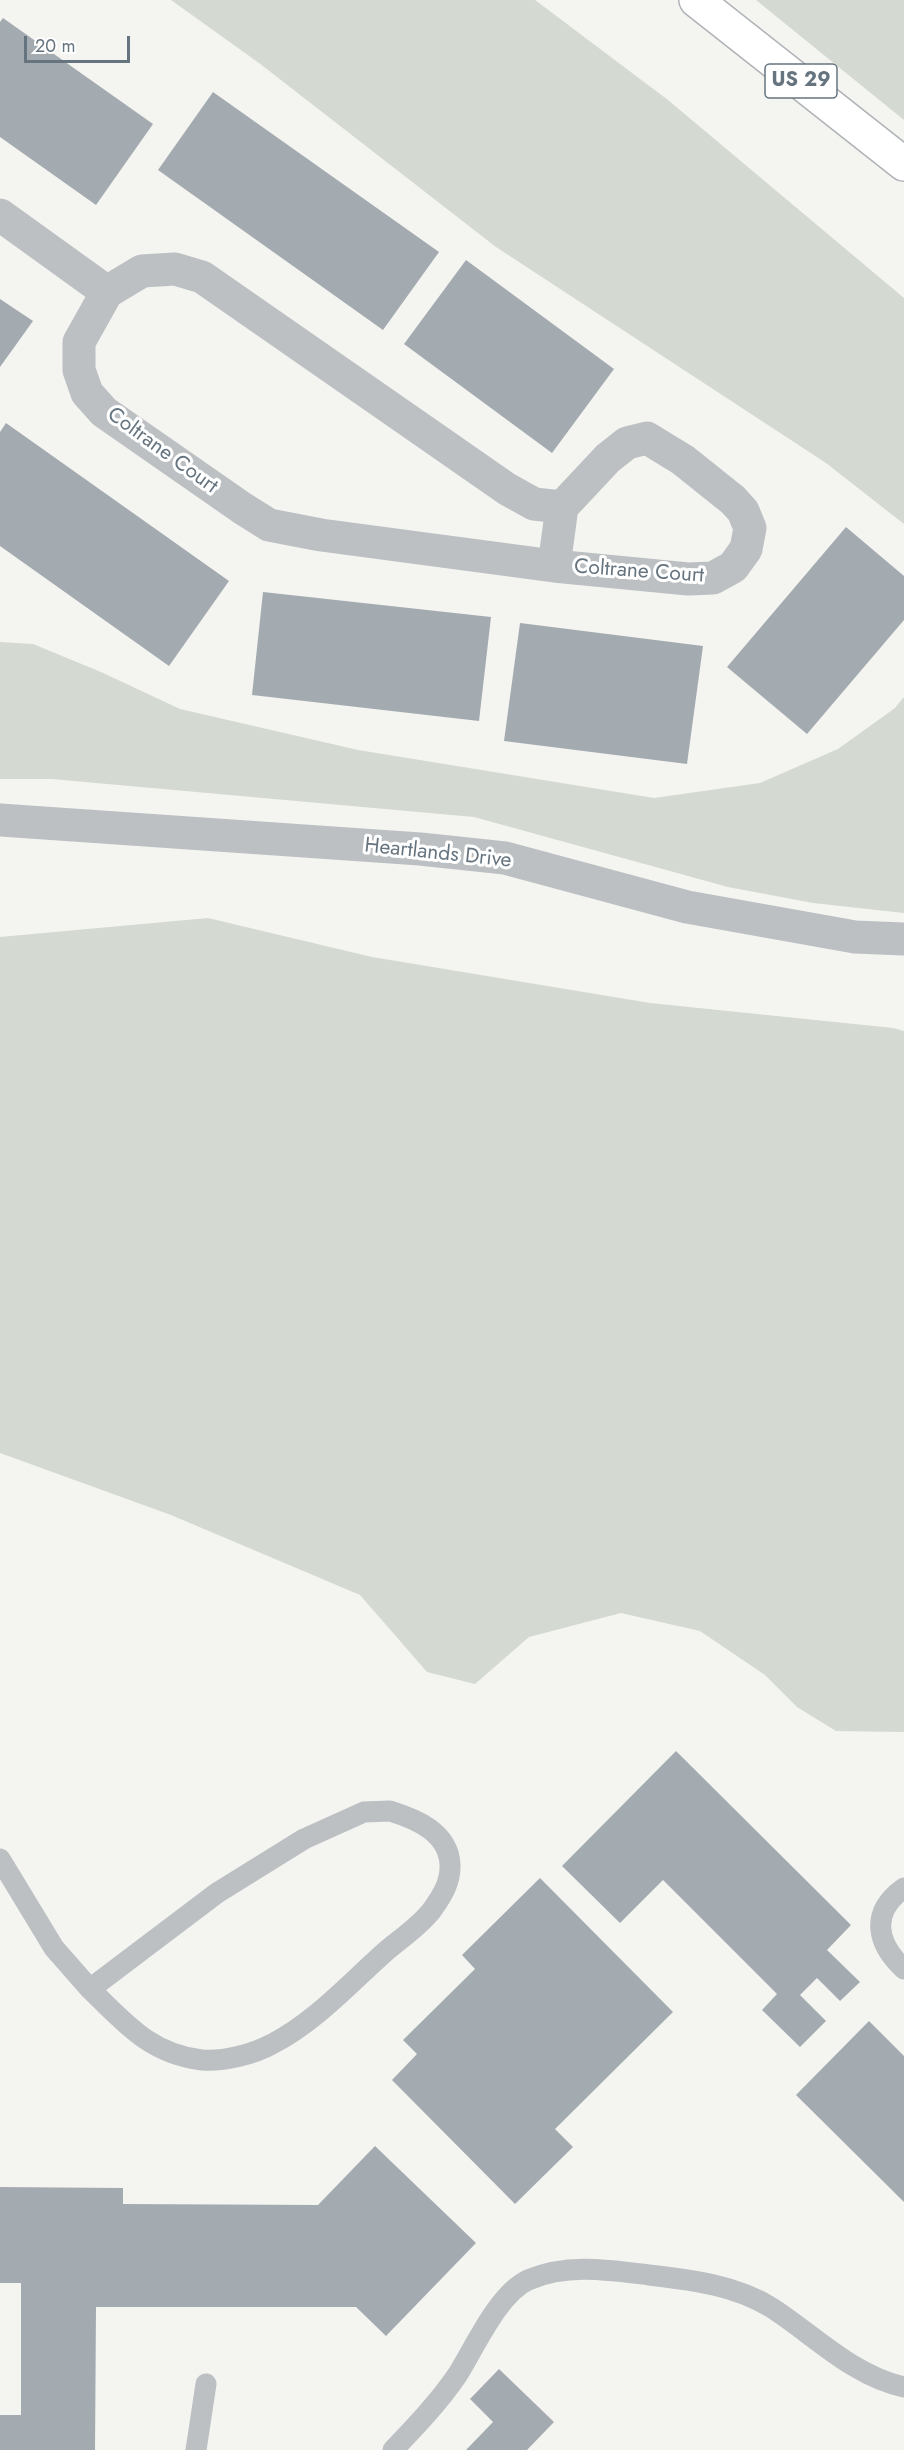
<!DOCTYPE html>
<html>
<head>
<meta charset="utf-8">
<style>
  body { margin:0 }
  #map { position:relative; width:904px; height:2450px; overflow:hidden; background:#f4f4f1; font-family:Jost,sans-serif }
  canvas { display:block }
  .scale { position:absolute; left:24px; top:36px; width:106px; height:27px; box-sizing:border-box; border:3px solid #66747f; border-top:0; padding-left:8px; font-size:18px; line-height:21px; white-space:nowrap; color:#66747f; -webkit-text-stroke:4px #fff; paint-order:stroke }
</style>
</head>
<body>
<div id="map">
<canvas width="904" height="2450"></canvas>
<div class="scale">20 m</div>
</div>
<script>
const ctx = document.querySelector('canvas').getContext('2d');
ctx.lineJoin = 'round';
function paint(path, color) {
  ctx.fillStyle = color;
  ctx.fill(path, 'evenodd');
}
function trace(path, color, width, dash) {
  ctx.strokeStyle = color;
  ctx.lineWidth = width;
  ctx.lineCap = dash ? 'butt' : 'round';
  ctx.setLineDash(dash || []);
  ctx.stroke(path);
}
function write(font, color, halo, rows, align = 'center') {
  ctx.font = font + ' Jost,sans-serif';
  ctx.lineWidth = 6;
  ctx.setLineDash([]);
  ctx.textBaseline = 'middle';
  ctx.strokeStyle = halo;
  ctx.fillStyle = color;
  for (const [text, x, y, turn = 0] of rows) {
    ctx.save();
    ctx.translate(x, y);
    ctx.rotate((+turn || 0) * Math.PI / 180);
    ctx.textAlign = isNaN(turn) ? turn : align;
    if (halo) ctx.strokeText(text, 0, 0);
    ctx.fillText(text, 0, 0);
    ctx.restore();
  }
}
paint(new Path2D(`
  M 171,0 L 535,0 L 668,100 L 904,298 L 904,524 L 826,463 L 496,247 L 259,63 Z
  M 756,0 L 904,0 L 904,120 Z
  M 0,642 L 33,644 L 101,672 L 180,709 L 358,750 L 654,798 L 760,783 L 838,749 L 895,708 L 904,697 L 904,913 L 813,903 L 728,887 L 474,817 L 52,779 L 0,779 Z
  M 208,918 L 372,957 L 650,1003 L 893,1028 L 904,1031 L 904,1732 L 836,1731 L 797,1707 L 765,1675 L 700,1631 L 621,1613 L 529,1637 L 475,1684 L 427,1672 L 360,1595 L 171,1515 L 0,1453 L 0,937 Z`), '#d4d9d1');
paint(new Path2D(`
  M 3,18 L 153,124 L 96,205 L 0,137 L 0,22 Z
  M 213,92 L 439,252 L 383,330 L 158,170 Z
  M 466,260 L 614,369 L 552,453 L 404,344 Z
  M 0,299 L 33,321 L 0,367 Z
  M 6,423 L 229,581 L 169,666 L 0,546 L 0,432 Z
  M 846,527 L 904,576 L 904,620 L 807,734 L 727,667 Z
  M 263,592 L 491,617 L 479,721 L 252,695 Z
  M 520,623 L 703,646 L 687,764 L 504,741 Z
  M 676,1751 L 851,1925 L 827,1950 L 860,1982 L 840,2001 L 817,1978 L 800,1995 L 826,2021 L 800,2047 L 762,2010 L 777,1994 L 663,1880 L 620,1923 L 562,1866 Z
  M 540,1878 L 673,2012 L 555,2129 L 573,2147 L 515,2204 L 392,2080 L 417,2054 L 403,2040 L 475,1969 L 462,1955 Z
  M 869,2021 L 904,2056 L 904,2202 L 796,2095 Z
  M 375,2146 L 476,2243 L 386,2336 L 356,2307 L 96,2307 L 95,2450 L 0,2450 L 0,2415 L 21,2415 L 21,2283 L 0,2283 L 0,2187 L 123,2188 L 123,2204 L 318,2205 Z
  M 499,2369 L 554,2422 L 527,2450 L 466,2450 L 493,2422 L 470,2399 Z`), '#a4abb0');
const highway = new Path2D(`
  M 696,0 L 904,164`);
trace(highway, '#afb3b6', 36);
trace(new Path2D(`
  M 390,1811 C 416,1819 448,1832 450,1864 C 451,1882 442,1896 432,1910 C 420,1926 400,1939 385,1952 C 349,1984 315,2022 272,2044 C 254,2054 223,2062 202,2060 C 150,2054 125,2023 90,1989 L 217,1893 L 304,1839 L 364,1812 Z
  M 0,1859 L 54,1948 L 90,1989
  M 904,1888 C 870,1912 876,1943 904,1969
  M 196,2450 L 206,2384
  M 393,2450 C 416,2426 439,2402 458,2374 C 475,2347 498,2294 528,2280 C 567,2263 609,2270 649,2275 C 691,2280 736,2285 772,2308 C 814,2335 853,2376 904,2387`), '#bcc0c3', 21);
trace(new Path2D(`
  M 0,215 L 107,292
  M 175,269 L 202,277 L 507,489 L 534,504 L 562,507 L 608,458 L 627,443 L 647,438 L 683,460 L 733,500 L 743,511 L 750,528 L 746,549 L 733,567 L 713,578 L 688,579 L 554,566 L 321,535 L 269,525 L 242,508 L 104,412 L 87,393 L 79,370 L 79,342 L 107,292 L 142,271 Z
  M 554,566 L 562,507
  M 0,820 L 420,849 L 505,858 L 687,907 L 855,937 L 904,939`), '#bcc0c3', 33);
trace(highway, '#fff', 33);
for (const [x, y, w] of [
  [801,81,72]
]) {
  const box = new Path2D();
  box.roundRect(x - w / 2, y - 17, w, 34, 4.5);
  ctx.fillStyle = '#fff';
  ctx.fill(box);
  trace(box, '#66747f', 1.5);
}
write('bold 20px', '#66747f', null, [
  ["US 29",801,81]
]);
write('21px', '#66747f', '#fff', [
  ["Coltrane Court",162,451,36],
  ["Coltrane Court",639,572,4],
  ["Heartlands Drive",438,854,6]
]);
</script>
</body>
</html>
